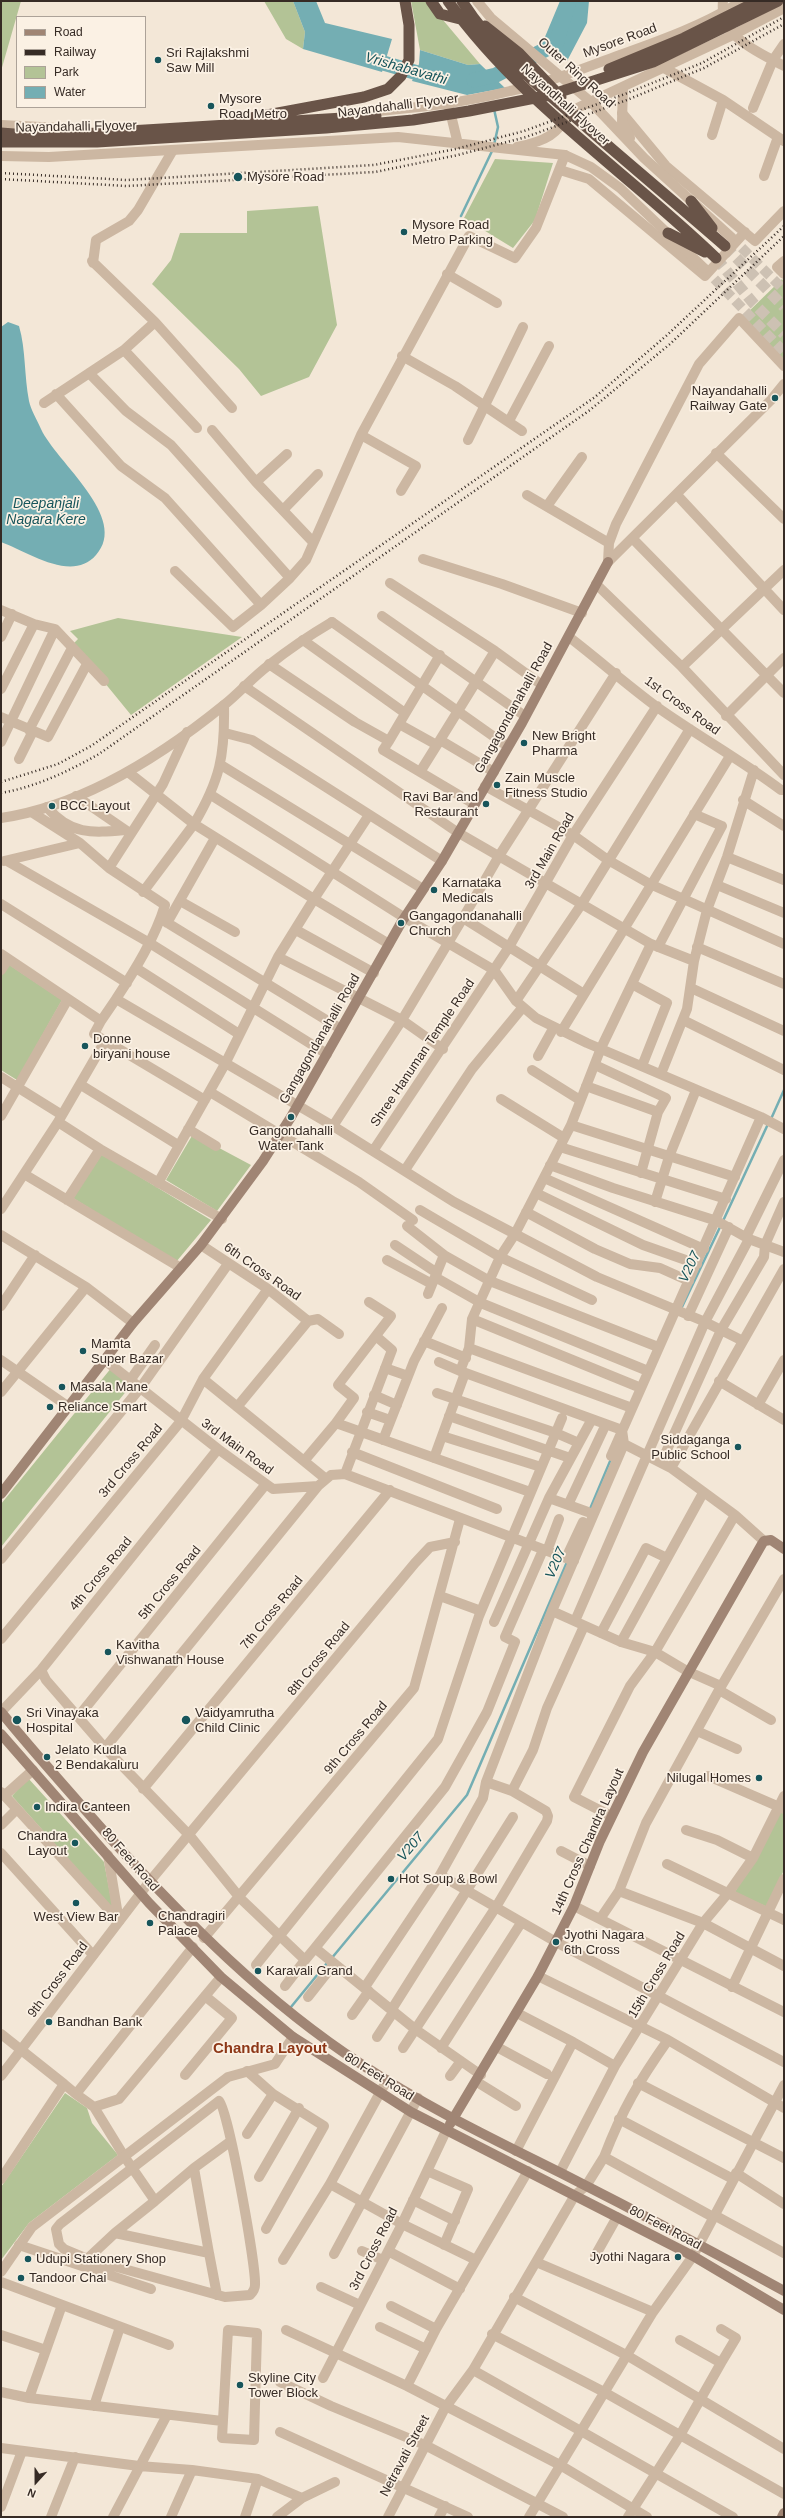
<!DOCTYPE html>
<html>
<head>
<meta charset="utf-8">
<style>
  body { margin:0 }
  #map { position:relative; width:785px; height:2518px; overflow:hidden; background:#f3e7d7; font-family:Arial,sans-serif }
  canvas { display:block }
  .frame { position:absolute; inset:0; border:2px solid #362b25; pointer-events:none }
  .legend { position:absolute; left:16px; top:16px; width:130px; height:92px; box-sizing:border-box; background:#fbf1e4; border:1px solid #aca298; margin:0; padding:5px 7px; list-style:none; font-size:12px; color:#362b25 }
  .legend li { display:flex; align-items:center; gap:8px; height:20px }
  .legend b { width:20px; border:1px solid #aca298 }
  .north { position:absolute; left:16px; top:2462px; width:40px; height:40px; -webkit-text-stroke:3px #fbf1e4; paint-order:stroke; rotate:201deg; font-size:11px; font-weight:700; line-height:16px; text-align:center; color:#362b25 }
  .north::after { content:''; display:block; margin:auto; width:14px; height:18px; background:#362b25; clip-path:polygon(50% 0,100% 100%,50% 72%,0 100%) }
</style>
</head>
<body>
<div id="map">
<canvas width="785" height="2518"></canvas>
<div class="frame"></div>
<ul class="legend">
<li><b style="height:5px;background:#a08574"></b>Road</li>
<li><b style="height:5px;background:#362b25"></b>Railway</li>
<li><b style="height:11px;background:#b3c396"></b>Park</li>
<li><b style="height:11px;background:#74aeb3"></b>Water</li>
</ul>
<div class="north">N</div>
</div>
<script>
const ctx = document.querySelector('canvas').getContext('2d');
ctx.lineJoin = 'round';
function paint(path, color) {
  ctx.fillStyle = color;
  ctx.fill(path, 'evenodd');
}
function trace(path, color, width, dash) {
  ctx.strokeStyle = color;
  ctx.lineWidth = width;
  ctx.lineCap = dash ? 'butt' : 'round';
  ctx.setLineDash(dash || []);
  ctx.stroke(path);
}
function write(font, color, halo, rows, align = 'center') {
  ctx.font = font + ' Arial,sans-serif';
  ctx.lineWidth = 3.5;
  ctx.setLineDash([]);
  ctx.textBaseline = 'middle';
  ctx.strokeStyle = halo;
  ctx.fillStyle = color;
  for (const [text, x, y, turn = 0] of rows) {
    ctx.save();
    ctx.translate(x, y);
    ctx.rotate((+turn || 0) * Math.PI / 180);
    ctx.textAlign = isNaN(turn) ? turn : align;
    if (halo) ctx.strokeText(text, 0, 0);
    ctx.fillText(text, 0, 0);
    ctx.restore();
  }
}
paint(new Path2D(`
  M 1,1 L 21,1 L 1,71 Z
  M 264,1 L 293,1 L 305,32 L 303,49 L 286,39 Z
  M 411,1 L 427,1 L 480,64 L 468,65 L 420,50 Z
  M 495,159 L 553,163 L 535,220 L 513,248 L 464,218 Z
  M 318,206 L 337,325 L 309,377 L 261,396 L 239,369 L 152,284 L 171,260 L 180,233 L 247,233 L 247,211 Z
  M 782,279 L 784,282 L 784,360 L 743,317 Z
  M 118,618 L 242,637 L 131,715 L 73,644 L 78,639 L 70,631 Z
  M 2,960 L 62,1000 L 17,1080 L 1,1070 Z
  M 193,1134 L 251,1165 L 217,1211 L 166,1180 Z
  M 102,1154 L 211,1220 L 176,1262 L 73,1198 Z
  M 112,1367 L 132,1384 L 1,1547 L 1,1504 Z
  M 28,1778 L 104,1862 L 113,1909 L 12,1796 Z
  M 780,1812 L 784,1813 L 784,1870 L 767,1907 L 735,1892 Z
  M 65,2093 L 87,2108 L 92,2123 L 118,2155 L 29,2223 L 1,2260 L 1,2187 Z`), '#b3c396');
paint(new Path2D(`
  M 293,1 L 316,1 L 325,23 L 392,39 L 382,72 L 303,49 L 305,32 Z
  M 560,1 L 589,1 L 587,23 L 567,61 L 542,44 Z
  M 420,50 L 468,65 L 480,64 L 505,88 L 467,95 L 412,81 L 419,64 Z
  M 8,322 L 19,326 C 26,350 24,376 29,401 C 31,410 37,420 41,429 C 56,462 130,518 96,555 C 72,583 28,552 1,542 L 1,327 Z`), '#74aeb3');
trace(new Path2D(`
  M 494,109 L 498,127 L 494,145
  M 461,216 L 493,149
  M 771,1119 L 784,1090
  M 723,1221 L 768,1124
  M 681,1309 L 721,1225
  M 590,1509 L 611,1459
  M 331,1959 L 467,1795 L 567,1562
  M 291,2007 L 327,1963`), '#74aeb3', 2.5);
trace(new Path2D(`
  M 366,58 L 435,78
  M 474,80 L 496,75 L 556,44 L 569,1`), '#74aeb3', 15);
trace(new Path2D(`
  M 731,237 L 784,290
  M 704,268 L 784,352`), '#cdc1b3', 10, [10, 5]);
trace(new Path2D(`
  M 725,246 L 784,307
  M 716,258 L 754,304 L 784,334`), '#cdc1b3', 11, [11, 5.5]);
trace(new Path2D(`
  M 723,1 C 719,37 757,51 784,66
  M 664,68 L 723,100 L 784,141
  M 753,108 L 773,60 L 784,44
  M 622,113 L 666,166 L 755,241 L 784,211
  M 712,135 L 723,100
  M 560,170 L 589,179 L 705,276 L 745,232
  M 764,176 L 778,137
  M 92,261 L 155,322 L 232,408
  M 784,261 L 777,267 L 784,274
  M 93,263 L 96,240 L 129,221 L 138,210 L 173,150
  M 447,274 L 497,303
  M 124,350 L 197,428
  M 402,356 L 455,386 L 522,431
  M 89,373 L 126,411 L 171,445 L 290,578
  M 56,394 L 121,466 L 165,498 L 261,605
  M 44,403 L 124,350 L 155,322
  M 509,421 L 549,346
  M 212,430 L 256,482 L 313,542
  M 361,435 L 416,466 L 401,491
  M 468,440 L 523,327
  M 716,453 L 784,519
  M 256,482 L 287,454
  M 527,495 L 609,543
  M 677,495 L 784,610
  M 547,506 L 582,457
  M 283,510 L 318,474
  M 633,539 L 784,693
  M 423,559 L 502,584 L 582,613
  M 608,562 L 609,543 L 616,524 L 699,364 L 739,318 L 784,366
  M 175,571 L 233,627 L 261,605 L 290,578 L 306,560 L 361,435 L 469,236 L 515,258 L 536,228 L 565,155
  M 390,583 L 495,651 L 542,685
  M 596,584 L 682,667 L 784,775
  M 1,610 L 34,624 L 55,629 L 104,681
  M 382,616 L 525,716
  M 332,622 L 507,746
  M 1,637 L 12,614
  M 569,637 C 599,660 627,685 657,707 C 698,736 741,760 781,790 L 784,790
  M 303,640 L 405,713
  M 269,664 L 355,722 L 389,741 L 383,750 L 474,804
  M 682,667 L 784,570
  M 244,686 L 457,832 L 651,944 L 694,961 L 707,910 L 727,857 L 754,770
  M 1,689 L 34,624
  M 726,716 L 784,658
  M 1,717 L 48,737 L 87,664
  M 399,724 L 440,655
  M 29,730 L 72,648
  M 225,733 L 252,740 L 442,861
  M 440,740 L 495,651
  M 389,741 L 399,724 L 435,744
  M 1,742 L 55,629
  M 19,759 L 33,731
  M 221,765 L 423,889
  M 128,772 L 194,824 L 143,892
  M 420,772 L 440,740 L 494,772
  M 485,786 L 573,835 L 608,860 L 650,884 L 784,944
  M 211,795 L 405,918 L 494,970 L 516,1001 L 536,1018 L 587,1043 L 761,1117 L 784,1129
  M 76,796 L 127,831
  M 743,800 L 784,826
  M 47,807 C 70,835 92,833 125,830
  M 33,813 L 80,843 L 109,868 L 165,905 C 155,938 135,970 116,999
  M 369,815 L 314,899 L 389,944
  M 727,857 L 784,880
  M 4,861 L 80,843
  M 7,861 L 148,942 L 327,1054
  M 109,868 L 163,784 L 187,732
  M 717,885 L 784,913
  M 180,901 L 235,932
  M 1,904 L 127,983
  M 161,919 L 341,1029
  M 167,923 L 215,838
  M 296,930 L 374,973
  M 651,944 L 601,1048 L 571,1125 L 515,1234 L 500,1257 L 472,1319 L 469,1348 L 460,1371 L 622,1430 L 624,1444 L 671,1468 L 735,1515 L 764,1541
  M 658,947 L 722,826 L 694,814
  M 697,947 L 784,984
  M 1,954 L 101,1021 L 116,999 L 333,1126 L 454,1202 L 597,1277 L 703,1321 L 743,1341
  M 278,957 L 402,1020 L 443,1049
  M 136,968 L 239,1034
  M 1,970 L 8,959
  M 632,984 L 667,1003 L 642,1066
  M 691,988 L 784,1031
  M 584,994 L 463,918 L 499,856 L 616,673
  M 516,1001 L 581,905 L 690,729
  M 683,1020 L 784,1070
  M 101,1021 L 94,1034 L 205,1100
  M 561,1032 L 730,756
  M 105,1041 L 58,1122 L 100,1149 L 222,1219
  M 538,1056 L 554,1027
  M 595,1065 L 666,1098 L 658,1112 L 641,1173
  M 532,1070 L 580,1100
  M 661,1074 L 687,1009 L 694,961
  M 1,1077 L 62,1115
  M 81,1085 L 178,1145
  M 586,1086 L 658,1112
  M 210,1092 L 359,1182 L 413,1220
  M 501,1099 L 564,1138
  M 1,1116 L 68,999
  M 571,1125 L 735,1177
  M 333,1126 L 402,1020 L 463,918
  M 188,1129 L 216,1146
  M 560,1147 L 726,1199
  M 373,1151 L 509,947 L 573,835 L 657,706
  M 550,1165 L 613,1188 L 717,1221 L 749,1239 L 784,1252
  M 405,1170 L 472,1069 L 523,1007
  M 24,1174 L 181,1268
  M 544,1178 L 704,1249
  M 158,1183 L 225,1064 L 278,957 L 314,899 L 194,824 C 220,780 225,756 224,705
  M 536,1193 L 643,1245 L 697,1264
  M 67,1200 L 100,1149
  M 655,1202 L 669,1157 L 696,1090
  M 1,1209 L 58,1122
  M 420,1210 L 500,1257 L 592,1300
  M 526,1212 L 595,1249 L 630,1264 L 660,1268 L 689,1281
  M 407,1226 L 444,1255
  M 1,1235 L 86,1287 L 133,1323
  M 747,1235 L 784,1160
  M 201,1245 L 268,1289 L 308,1321
  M 395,1245 L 437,1273
  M 387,1260 L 432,1284
  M 435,1277 L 481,1303 L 648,1371
  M 428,1294 L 444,1255 L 490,1281 L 658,1347
  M 1,1306 L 35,1255
  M 688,1316 L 729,1227
  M 472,1319 L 641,1388
  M 308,1321 L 318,1319 L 339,1334
  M 424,1341 L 466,1358
  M 469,1348 L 632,1408
  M 106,1361 L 218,1449 L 273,1489 L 318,1486 L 331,1475 L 345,1474 L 574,1561
  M 439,1362 L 460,1371
  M 385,1368 L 408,1376
  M 131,1379 L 155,1345
  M 203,1379 L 326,1479
  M 719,1381 L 784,1420
  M 1,1392 L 86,1287
  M 437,1393 L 556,1433 L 579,1443
  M 374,1395 L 397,1405
  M 758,1405 L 784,1360
  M 237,1407 L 308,1321
  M 367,1412 L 390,1420
  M 449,1416 L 570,1458
  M 336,1423 L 530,1492
  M 442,1436 L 541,1467
  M 383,1440 L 414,1361 L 442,1308
  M 624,1444 L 552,1611 L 486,1782 L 483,1798 L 440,1875 L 556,1942 L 784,2062
  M 352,1452 L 497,1509
  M 611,1456 L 761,1117
  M 434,1458 L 465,1373
  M 304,1461 L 336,1423 L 354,1398 L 338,1385 L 391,1316 L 369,1302
  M 661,1463 L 721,1330 L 764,1257 L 765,1245 L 784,1202
  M 671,1468 L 784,1269
  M 345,1474 L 392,1350 L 377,1337
  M 549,1498 L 588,1512
  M 568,1505 L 606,1424
  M 547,1551 L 559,1519
  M 566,1558 L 583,1522
  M 1,1559 L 141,1387 L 228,1264
  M 440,1596 L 481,1611
  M 552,1611 L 621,1642 L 655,1652 L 687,1671 L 721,1686
  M 575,1621 L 705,1322 L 749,1239
  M 494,1622 L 549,1498 L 592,1419
  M 601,1633 L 646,1548 L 667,1558
  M 1,1639 L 181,1421 L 203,1379 L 268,1289
  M 621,1642 L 703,1493
  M 41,1670 L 46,1680 L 105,1748 L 190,1836 L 240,1898 L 305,1960 L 315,1948 L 415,2029 L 481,2075
  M 719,1690 L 771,1720
  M 1,1712 L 41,1670 L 218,1449
  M 78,1717 L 266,1484
  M 697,1731 L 737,1749
  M 105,1748 L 318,1486
  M 708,1776 L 784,1809
  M 143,1789 L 390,1490
  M 512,1791 L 533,1750 L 547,1708 L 584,1626
  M 1,1792 L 17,1809 L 1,1825
  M 5,1795 L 33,1770
  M 17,1809 L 119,1921
  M 611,1816 L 574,1797 L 630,1686 L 655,1652 L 735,1515
  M 686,1830 L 717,1840 L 753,1858
  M 561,1851 L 590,1866
  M 1,1853 L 93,1955
  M 108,1855 L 119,1921
  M 667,1864 L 784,1920
  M 150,1881 L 415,1563 L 430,1547 L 455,1542
  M 619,1891 L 703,1923 L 784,1966
  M 574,1906 L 784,2012
  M 600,1919 L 619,1891 L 646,1823 L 719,1690 L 784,1579
  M 204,1938 L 414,1688 L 460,1519
  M 315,1948 L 445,1787 L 487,1712 L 515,1642 L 505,1637 L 543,1550
  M 256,1965 L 438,1739 L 479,1616 L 562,1418
  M 538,1976 L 668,2040 L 784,2108
  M 285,1986 L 305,1960
  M 365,1987 L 440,1875
  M 732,1987 L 784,1879
  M 308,1997 L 334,1964
  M 392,2009 L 513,1817
  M 517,2013 L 573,2042 L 615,2066
  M 352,2015 L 369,1991
  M 1,2034 L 64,2084 L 1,2179
  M 377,2037 L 394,2011
  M 668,2040 C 639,2081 622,2110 604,2157 L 713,2217
  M 497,2047 L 547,2074
  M 403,2048 L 496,1907 L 547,1821 L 548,1816 L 546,1811 L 512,1791 L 486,1782
  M 441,2048 L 521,1923
  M 247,2071 L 273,2094 L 324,2126 L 266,2229
  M 185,2075 L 232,2018 L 205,1996
  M 450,2076 L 461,2061
  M 387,2080 L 330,2184 L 402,2224 L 476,2260 L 436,2329 L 407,2386 L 560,2465 L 647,2517
  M 477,2082 L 516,2106
  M 638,2083 L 784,2158
  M 64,2084 L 76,2094 L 193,1947
  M 76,2094 L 94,2107 L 119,2099 L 221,1977
  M 219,2101 C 228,2108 256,2265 255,2285 C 255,2289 253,2292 250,2295 L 225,2297 L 88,2259 L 64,2249 L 59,2244 L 56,2229 L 60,2224 Z
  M 94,2107 L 124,2156 L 155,2201 L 194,2168 L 209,2253 L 115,2233 L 155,2201
  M 619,2119 L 733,2179
  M 247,2134 L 273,2094
  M 516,2151 L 573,2042
  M 194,2168 L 231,2141
  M 427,2171 L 468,2189 L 444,2245
  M 560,2172 L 615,2066 L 703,1923 L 729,1892 L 753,1858 L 784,1796
  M 736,2173 L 784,2204
  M 259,2177 L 299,2108
  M 413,2200 L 455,2221
  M 714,2215 L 784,2253
  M 19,2245 L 151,2289
  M 362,2251 L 383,2260
  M 388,2251 L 460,2289
  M 209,2253 L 217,2295
  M 334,2254 L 418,2098
  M 595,2256 L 617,2217
  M 283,2260 L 330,2184
  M 476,2260 L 528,2171
  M 84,2262 L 115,2233
  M 536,2262 L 653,2312
  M 1,2282 L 169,2345
  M 321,2287 L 360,2305
  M 514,2297 L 628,2356 L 784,2449
  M 391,2306 L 436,2329
  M 380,2327 L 426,2349
  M 228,2330 L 257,2333 L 254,2440 L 222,2438 Z
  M 286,2330 L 407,2386
  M 492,2334 L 604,2392 L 784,2494
  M 1,2335 L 46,2350
  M 721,2363 L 736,2338 L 721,2329
  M 473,2370 L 733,2517
  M 323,2378 L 402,2224 L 446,2131
  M 280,2382 L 331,2406 L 425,2445 L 563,2517
  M 1,2392 L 29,2398 L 222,2421
  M 29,2398 L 62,2305
  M 94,2406 L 120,2327
  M 280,2432 L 468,2517
  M 1,2448 L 139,2466 L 192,2470
  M 1,2507 L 22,2451
  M 51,2517 L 75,2457
  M 113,2517 L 167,2415
  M 171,2517 L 192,2470 L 258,2479 L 302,2498
  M 245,2517 L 258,2479
  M 277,2517 L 302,2498 L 335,2482
  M 388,2517 L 445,2408 L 473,2370 L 575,2195 L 586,2186 L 604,2157
  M 439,2517 L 445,2506
  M 529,2517 L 653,2312 L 693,2256 L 784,2085
  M 628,2517 L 679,2437 L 721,2363 L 680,2340`), '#ccb7a2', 10);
trace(new Path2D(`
  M 477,1 L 491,18 L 591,102 L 644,158 L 731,237
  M 623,88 L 622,121 L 630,138
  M 449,107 L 458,144
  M 366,112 C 415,108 463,103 510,91 C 548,83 584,68 620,55 C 662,40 704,25 742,1
  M 1,125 L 81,129
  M 517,147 C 547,141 556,135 573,110 L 733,35 L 784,8
  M 1,156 L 49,157 L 398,137 L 565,155 L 591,167 L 620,188 L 704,268
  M 608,562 L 771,400 L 784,384
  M 1,818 C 83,806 160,757 224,705 C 239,693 253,677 269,665 C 289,649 310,635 332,622
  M 1,1360 L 69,1407
  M 1,2076 L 150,1881
  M 1,2272 L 32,2227 L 228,2077 L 275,2064 L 293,2037`), '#ccb7a2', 10);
trace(new Path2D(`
  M 1,1494 L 133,1323 L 201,1245 L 263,1161 L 291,1117 L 401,923 L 442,861 L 522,723 L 608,562
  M 1,1712 C 36,1755 74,1797 111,1839 C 187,1922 266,2002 361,2064 C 424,2106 493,2139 561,2173 C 636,2211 710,2250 784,2291
  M 1,1734 L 149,1903 L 221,1977 L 293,2037 L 411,2112 L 693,2256 L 784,2310
  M 450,2124 L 538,1976 L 574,1906 L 600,1841 L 643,1752 L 762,1544 L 764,1541 L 771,1540 L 784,1549
  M 782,2517 L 784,2513`), '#a08574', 10);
trace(new Path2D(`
  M 431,1 L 440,14 L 464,20
  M 448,1 C 520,102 627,172 716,258
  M 462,1 C 493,50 539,86 583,124 C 630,165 678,205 725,246
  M 485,26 L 519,53 L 561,97
  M 609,69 L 684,38 L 758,1
  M 251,118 L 364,97 L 388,89 L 401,76 L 409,60 L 409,25 L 405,1
  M 1,133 L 27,135 L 96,133 L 376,116
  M 1,142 L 97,142 L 326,128 L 413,120 L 469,111 L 550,95 L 653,62 L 778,1
  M 691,201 L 712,228
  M 668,233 L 705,252`), '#695448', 11);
trace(new Path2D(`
  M 1,173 L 127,180 L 374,165 L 456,149 L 524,131 L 625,94 L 702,63 L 784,17
  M 1,179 L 127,186 L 375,172 L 458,155 L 526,137 L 627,100 L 704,68 L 784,24
  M 1,782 L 58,764 L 91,746 L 595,397 L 666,336 L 784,226
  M 1,793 C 36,787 69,771 99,754 L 590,410 L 670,344 L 784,236`), '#362b25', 2.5, [1, 3]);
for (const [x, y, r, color] of [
  [158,60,4,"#17555b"],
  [211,106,4,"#17555b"],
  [238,177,5,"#17555b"],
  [404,232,4,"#17555b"],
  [775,398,4,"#17555b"],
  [524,743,4,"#17555b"],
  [497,785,4,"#17555b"],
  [486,804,4,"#17555b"],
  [52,806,4,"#17555b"],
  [434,890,4,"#17555b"],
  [401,923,4,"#17555b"],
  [85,1046,4,"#17555b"],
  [291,1117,4,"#17555b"],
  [83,1351,4,"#17555b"],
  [62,1387,4,"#17555b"],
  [50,1407,4,"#17555b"],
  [738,1447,4,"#17555b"],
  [108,1652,4,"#17555b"],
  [17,1720,5,"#17555b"],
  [186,1720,5,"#17555b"],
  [47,1757,4,"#17555b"],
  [759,1778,4,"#17555b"],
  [37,1807,4,"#17555b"],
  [75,1843,4,"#17555b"],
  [391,1879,4,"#17555b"],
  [76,1903,4,"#17555b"],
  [150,1923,4,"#17555b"],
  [556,1942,4,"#17555b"],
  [258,1971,4,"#17555b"],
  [49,2022,4,"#17555b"],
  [678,2257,4,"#17555b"],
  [28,2259,4,"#17555b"],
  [21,2278,4,"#17555b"],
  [240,2385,4,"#17555b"]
]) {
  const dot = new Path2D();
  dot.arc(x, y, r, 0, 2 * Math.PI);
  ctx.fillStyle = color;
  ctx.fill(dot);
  trace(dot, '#fbf1e4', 1.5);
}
write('13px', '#362b25', '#fbf1e4', [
  ["Mysore Road",620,41,-20],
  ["Outer Ring Road",576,73,42],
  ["Nayandhalli Flyover",565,105,42],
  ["Nayandahalli Flyover",398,106,-7],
  ["Nayandahalli Flyover",76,127,-1],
  ["1st Cross Road",682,706,36],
  ["Gangagondanahalli Road",514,708,-61],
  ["3rd Main Road",550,851,-60],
  ["Gangagondanahalli Road",320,1039,-60],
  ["Shree Hanuman Temple Road",423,1053,-56],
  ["6th Cross Road",262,1272,35],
  ["3rd Main Road",237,1447,36],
  ["3rd Cross Road",131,1461,-50],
  ["4th Cross Road",101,1574,-51],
  ["5th Cross Road",170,1583,-51],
  ["7th Cross Road",272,1613,-51],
  ["8th Cross Road",319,1659,-51],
  ["9th Cross Road",356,1738,-50],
  ["14th Cross Chandra Layout",588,1842,-66],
  ["80 Feet Road",130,1860,49],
  ["15th Cross Road",657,1975,-59],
  ["9th Cross Road",58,1980,-53],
  ["80 Feet Road",379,2077,32],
  ["80 Feet Road",665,2228,28],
  ["3rd Cross Road",374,2249,-63],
  ["Netravati Street",405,2456,-62]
]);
write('13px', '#362b25', '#fbf1e4', [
  ["Sri Rajlakshmi",166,53],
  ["Saw Mill",166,68],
  ["Mysore",219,99],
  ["Road Metro",219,114],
  ["Mysore Road",247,177],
  ["Mysore Road",412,225],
  ["Metro Parking",412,240],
  ["Nayandahalli",767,391,"right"],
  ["Railway Gate",767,406,"right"],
  ["New Bright",532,736],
  ["Pharma",532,751],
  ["Zain Muscle",505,778],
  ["Fitness Studio",505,793],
  ["Ravi Bar and",478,797,"right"],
  ["Restaurant",478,812,"right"],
  ["BCC Layout",60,806],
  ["Karnataka",442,883],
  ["Medicals",442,898],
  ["Gangagondanahalli",409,916],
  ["Church",409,931],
  ["Donne",93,1039],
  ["biryani house",93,1054],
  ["Gangondahalli",291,1131,"center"],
  ["Water Tank",291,1146,"center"],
  ["Mamta",91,1344],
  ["Super Bazar",91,1359],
  ["Masala Mane",70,1387],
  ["Reliance Smart",58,1407],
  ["Siddaganga",730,1440,"right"],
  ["Public School",730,1455,"right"],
  ["Kavitha",116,1645],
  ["Vishwanath House",116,1660],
  ["Sri Vinayaka",26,1713],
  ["Hospital",26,1728],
  ["Vaidyamrutha",195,1713],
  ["Child Clinic",195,1728],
  ["Jelato Kudla",55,1750],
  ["2 Bendakaluru",55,1765],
  ["Nilugal Homes",751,1778,"right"],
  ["Indira Canteen",45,1807],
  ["Chandra",67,1836,"right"],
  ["Layout",67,1851,"right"],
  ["Hot Soup & Bowl",399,1879],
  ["Chandragiri",158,1916],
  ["Palace",158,1931],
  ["West View Bar",76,1917,"center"],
  ["Jyothi Nagara",564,1935],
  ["6th Cross",564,1950],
  ["Karavali Grand",266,1971],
  ["Bandhan Bank",57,2022],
  ["Jyothi Nagara",670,2257,"right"],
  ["Udupi Stationery Shop",36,2259],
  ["Tandoor Chai",29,2278],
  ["Skyline City",248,2378],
  ["Tower Block",248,2393]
], 'left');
write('italic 14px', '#17555b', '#fbf1e4', [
  ["Vrishabavathi",406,69,16],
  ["Deepanjali",46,504],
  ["Nagara Kere",46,520],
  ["V207",690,1267,-65],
  ["V207",556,1563,-67],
  ["V207",411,1847,-50]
]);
write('bold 15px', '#8d3717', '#fbf1e4', [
  ["Chandra Layout",270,2049]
]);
</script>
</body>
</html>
